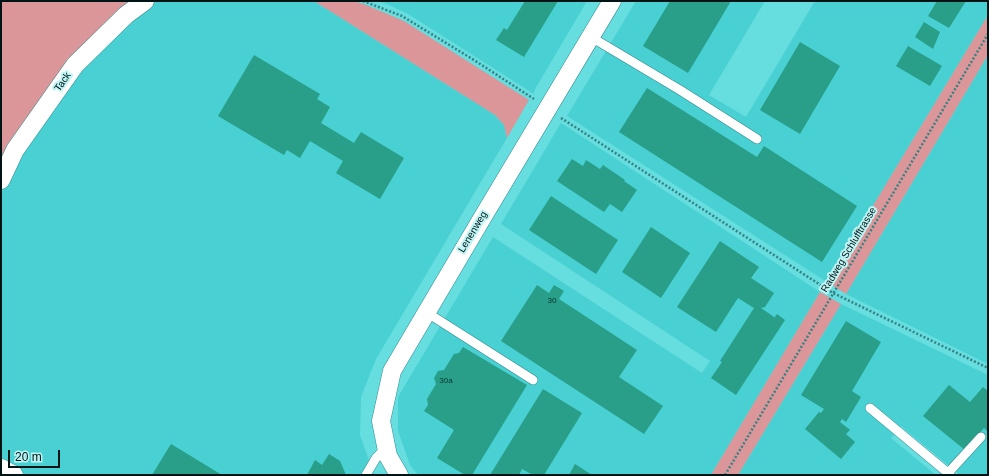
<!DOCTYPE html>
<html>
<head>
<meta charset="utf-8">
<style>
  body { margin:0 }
  #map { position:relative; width:989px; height:476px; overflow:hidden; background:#66dddf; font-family:Arial,sans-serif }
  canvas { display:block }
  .frame { position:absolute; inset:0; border:2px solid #001415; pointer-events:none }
  .scale { position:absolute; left:8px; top:450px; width:52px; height:18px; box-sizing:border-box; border:2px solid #001415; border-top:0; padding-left:5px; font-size:12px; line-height:14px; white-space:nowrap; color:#001415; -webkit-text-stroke:3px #bff4f4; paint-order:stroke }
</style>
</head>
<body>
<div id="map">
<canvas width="989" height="476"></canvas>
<div class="frame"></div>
<div class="scale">20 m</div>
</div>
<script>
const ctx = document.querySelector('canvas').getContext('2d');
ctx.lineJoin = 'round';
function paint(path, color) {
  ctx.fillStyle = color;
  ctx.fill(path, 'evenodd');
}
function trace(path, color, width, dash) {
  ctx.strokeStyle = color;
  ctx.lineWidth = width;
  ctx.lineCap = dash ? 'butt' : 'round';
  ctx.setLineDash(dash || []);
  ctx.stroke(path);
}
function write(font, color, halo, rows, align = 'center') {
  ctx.font = font + ' Arial,sans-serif';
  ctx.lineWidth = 4;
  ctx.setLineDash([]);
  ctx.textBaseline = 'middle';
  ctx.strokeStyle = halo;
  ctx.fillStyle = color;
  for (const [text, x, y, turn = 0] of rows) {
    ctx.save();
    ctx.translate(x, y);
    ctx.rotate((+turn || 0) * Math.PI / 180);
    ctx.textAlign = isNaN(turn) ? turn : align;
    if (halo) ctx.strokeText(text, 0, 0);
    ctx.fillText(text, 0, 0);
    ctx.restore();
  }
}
paint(new Path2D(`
  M 156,1 L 314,1 L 495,115 L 504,125 L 507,138 L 376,359 L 361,397 L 360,435 L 374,475 L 26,475 L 1,461 L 1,194 L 15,161 L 81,70 L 134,18 Z
  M 378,1 L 587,1 L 534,91 L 534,94 L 408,14 L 389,5 Z
  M 636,1 L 765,1 L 709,95 L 746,117 L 815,1 L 988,1 L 988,15 L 827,282 L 567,116 Z
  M 988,55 L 988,364 L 846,294 Z
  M 561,123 L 820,292 L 711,475 L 418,475 L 410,465 L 398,431 L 398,397 L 493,237 L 702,373 L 710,361 L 501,224 Z
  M 841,304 L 988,375 L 988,475 L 960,475 L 901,426 L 891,438 L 936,475 L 738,475 Z`), '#49d0d2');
paint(new Path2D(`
  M 1,1 L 135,1 L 1,173 Z
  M 314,1 L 353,1 L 364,4 L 404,21 L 529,100 L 507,138 L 504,125 L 495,115 Z
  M 988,15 L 988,55 L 846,294 L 827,282 Z
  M 820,292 L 841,304 L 738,475 L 711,475 Z`), '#da9698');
paint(new Path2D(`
  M 525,1 L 558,1 L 524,57 L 496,40 L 504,28 L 507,30 Z
  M 670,1 L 731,1 L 688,73 L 643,46 Z
  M 937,1 L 966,1 L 949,28 L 928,16 Z
  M 924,22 L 940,32 L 933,49 L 915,37 Z
  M 800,42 L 840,66 L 800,134 L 760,110 Z
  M 908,46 L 942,66 L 930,86 L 896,66 Z
  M 254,55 L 320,94 L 317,99 L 330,107 L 321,123 L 354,143 L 361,132 L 404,158 L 380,199 L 336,173 L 343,161 L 310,141 L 300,158 L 287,150 L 284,155 L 218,116 Z
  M 647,88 L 757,157 L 764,146 L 857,206 L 822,262 L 619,132 Z
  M 572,159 L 583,166 L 586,160 L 600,169 L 603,165 L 625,180 L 624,181 L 637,190 L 622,212 L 610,204 L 604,212 L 557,181 Z
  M 551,196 L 618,240 L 596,274 L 529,230 Z
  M 651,227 L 690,253 L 661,298 L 622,272 Z
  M 720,241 L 759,267 L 751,278 L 774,293 L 765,307 L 761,308 L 774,317 L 774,318 L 777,314 L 785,320 L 736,395 L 711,378 L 722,362 L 720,361 L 754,308 L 738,298 L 716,332 L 677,307 Z
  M 537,285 L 549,293 L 554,285 L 564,291 L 559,299 L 637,350 L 619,377 L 663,406 L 644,434 L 501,341 Z
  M 846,321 L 881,342 L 852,391 L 861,397 L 846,422 L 842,419 L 840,422 L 850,430 L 846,434 L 855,442 L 841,459 L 805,429 L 819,412 L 821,413 L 824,409 L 801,395 Z
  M 463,347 L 527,385 L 472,475 L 465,475 L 437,458 L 454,430 L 424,411 L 428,405 L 427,399 L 436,384 L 434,378 L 438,371 L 444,370 L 454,354 L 459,353 Z
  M 949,385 L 970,402 L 983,387 L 988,391 L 988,432 L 984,428 L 965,450 L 923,416 Z
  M 543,389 L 582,413 L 544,475 L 533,475 L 522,469 L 519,475 L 490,475 Z
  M 171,444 L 222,475 L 152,475 Z
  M 329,454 L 340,461 L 346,475 L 307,475 L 315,460 L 322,465 Z
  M 575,464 L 592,475 L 569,475 Z`), '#299e88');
const service = new Path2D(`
  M 591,37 L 680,90 L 757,139
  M 426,312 L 533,380
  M 870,408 L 948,473
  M 366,475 L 376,458 L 387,447
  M 950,475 L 948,473 L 981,437`);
const minor = new Path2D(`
  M 1,180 L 15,150 L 75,65 L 126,15 L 145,1
  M 1,468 L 14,475
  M 399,475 L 388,456 L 381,421 L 392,371 L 481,220 L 612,1`);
trace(service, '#2e8b8d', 10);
trace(minor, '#2e8b8d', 19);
trace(new Path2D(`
  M 363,1 L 402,16 L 474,60 L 534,99
  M 561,118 L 833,293 L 988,368
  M 725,475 L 988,34`), '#378183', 2.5, [2, 2]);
trace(service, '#fff', 9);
trace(minor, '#fff', 18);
write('8px', '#0a3632', null, [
  ["30",552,301],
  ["30a",446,381]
]);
write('10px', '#001415', '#bff4f4', [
  ["Tack",63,82,-55],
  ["Lenenweg",473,232,-59],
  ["Radweg Schlufftrasse",849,250,-59]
]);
</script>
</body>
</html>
